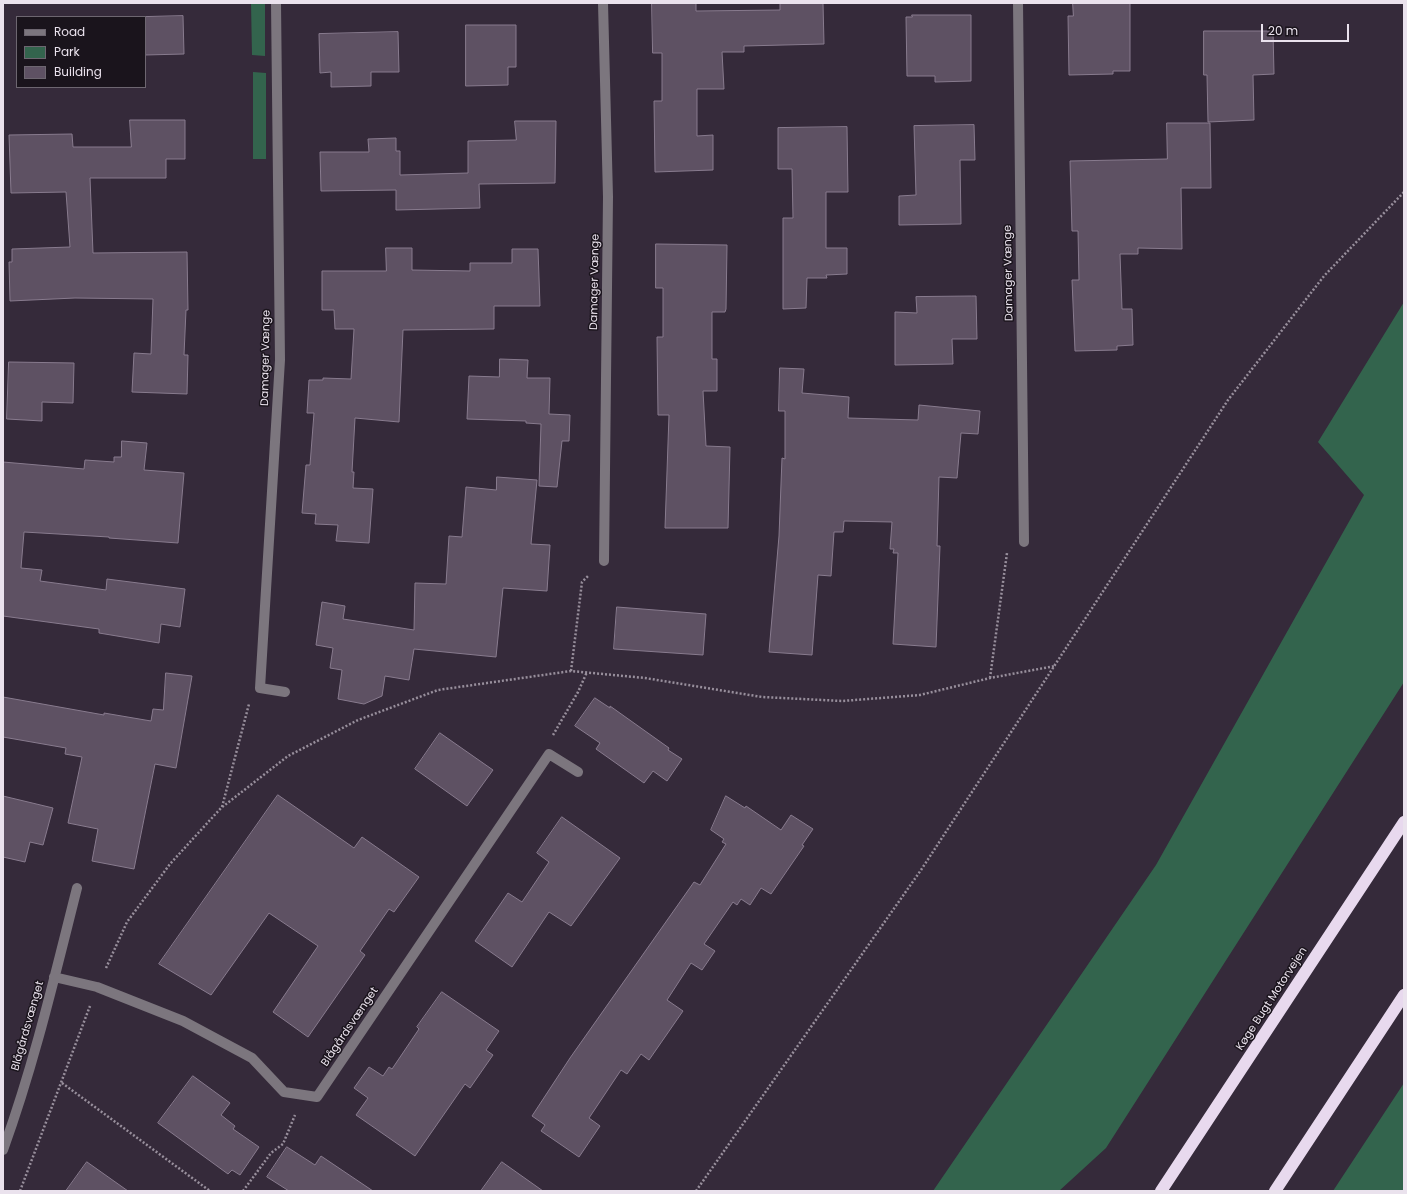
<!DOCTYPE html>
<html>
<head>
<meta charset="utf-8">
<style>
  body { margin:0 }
  #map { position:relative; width:1407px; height:1194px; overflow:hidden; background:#352a3a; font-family:Poppins,sans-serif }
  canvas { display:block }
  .frame { position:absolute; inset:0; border:4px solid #eae2ed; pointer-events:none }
  .legend { position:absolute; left:16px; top:16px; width:130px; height:72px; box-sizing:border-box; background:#1a141c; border:1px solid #6d6670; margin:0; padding:5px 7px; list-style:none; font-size:12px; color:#eae2ed }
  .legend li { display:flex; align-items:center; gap:8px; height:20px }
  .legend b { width:20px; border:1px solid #6d6670 }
  .scale { position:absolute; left:1261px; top:24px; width:88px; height:18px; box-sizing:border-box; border:2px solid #eae2ed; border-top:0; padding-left:5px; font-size:12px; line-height:14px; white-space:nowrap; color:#eae2ed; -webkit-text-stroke:3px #1a141c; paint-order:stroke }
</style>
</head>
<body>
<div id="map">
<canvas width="1407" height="1194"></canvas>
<div class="frame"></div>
<ul class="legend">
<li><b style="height:5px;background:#7c767e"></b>Road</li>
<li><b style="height:11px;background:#33644d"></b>Park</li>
<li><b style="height:11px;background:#5e5163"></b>Building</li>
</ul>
<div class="scale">20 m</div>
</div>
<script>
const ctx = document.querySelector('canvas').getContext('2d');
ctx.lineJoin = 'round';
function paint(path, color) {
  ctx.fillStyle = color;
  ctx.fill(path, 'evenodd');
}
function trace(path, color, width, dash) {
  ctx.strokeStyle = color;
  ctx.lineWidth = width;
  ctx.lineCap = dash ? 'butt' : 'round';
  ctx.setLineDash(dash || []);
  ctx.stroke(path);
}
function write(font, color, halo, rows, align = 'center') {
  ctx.font = font + ' Poppins,sans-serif';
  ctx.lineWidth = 3;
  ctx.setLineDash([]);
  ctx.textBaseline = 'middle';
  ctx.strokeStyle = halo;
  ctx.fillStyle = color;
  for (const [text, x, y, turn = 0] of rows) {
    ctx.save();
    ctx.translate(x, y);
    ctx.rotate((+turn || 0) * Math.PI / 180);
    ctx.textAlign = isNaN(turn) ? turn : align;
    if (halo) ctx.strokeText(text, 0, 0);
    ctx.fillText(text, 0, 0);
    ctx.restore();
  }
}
paint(new Path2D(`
  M 251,3 L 265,3 L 265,56 L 252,55 Z
  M 253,72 L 266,73 L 266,159 L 253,159 Z
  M 1404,302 L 1404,682 L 1106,1148 L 1059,1191 L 933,1191 L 1156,865 L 1364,495 L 1318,442 Z
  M 1404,1083 L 1404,1191 L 1333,1191 Z`), '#33644d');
const building = new Path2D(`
  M 652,3 L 696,3 L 696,11 L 780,10 L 780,3 L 823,3 L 824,44 L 744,46 L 744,52 L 722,52 L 724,89 L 697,89 L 697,136 L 713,135 L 713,170 L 655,172 L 654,101 L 662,101 L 662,53 L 653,53 Z
  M 1073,3 L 1130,3 L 1130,71 L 1113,71 L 1113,74 L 1069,75 L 1068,16 L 1073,16 Z
  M 912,15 L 971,15 L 971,81 L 935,82 L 935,76 L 907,76 L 906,17 L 912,17 Z
  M 183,16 L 184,54 L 145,55 L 145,17 Z
  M 466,25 L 516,25 L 516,67 L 508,67 L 508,85 L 466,86 Z
  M 1204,31 L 1273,31 L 1274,74 L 1253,75 L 1254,120 L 1208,122 L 1207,75 L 1204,75 Z
  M 398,32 L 399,72 L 371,72 L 371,86 L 331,87 L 331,72 L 320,73 L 319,34 Z
  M 130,120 L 185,120 L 185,159 L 166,159 L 166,178 L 90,178 L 93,253 L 187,252 L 188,310 L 186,310 L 184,355 L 188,355 L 187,394 L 132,392 L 134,353 L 151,354 L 153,299 L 75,298 L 10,301 L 9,262 L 12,262 L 12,249 L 70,247 L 66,192 L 11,193 L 9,135 L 72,134 L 73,147 L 131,147 Z
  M 515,121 L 556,121 L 555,183 L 479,184 L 480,208 L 396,210 L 396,190 L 321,191 L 320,152 L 369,152 L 368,139 L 396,138 L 396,151 L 400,151 L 400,175 L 468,173 L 468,141 L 516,140 Z
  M 1167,123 L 1210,123 L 1211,188 L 1181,188 L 1182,249 L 1138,248 L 1138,254 L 1120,254 L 1122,309 L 1132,309 L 1133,345 L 1117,346 L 1117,350 L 1075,351 L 1072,280 L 1079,280 L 1078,231 L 1072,231 L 1070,161 L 1167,159 Z
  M 974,125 L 975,160 L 960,160 L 961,224 L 899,225 L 899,196 L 916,195 L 914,126 Z
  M 847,127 L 848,192 L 826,192 L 826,248 L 847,248 L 847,274 L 826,275 L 827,278 L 807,278 L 806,308 L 783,309 L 783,218 L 793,218 L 792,169 L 778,169 L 778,128 Z
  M 656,244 L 727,245 L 726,309 L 725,312 L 712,312 L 712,359 L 717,359 L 717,391 L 703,391 L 706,446 L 730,447 L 728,528 L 665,528 L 669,415 L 658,415 L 657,337 L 663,337 L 663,288 L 656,288 Z
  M 386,248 L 412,248 L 412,270 L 470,271 L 470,263 L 512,263 L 512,249 L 538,249 L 540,306 L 494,306 L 494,329 L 403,330 L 399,422 L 355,418 L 352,472 L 354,472 L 353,488 L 373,489 L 369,543 L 336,541 L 338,525 L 315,524 L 316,514 L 302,513 L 306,465 L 310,465 L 314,413 L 307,413 L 309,380 L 323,380 L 323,378 L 351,379 L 354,329 L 335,329 L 334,310 L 322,310 L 322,271 L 386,271 Z
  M 972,296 L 976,296 L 977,339 L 952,339 L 953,364 L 895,365 L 895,312 L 917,313 L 916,297 Z
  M 500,359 L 528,360 L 527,378 L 550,378 L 549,414 L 570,415 L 569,441 L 562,441 L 557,487 L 539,486 L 541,424 L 526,423 L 526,421 L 467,419 L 469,376 L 499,377 Z
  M 9,362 L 74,363 L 73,403 L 42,402 L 42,421 L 7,419 Z
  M 780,368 L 804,369 L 802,393 L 849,397 L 848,418 L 918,420 L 919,405 L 980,411 L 978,434 L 961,433 L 957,478 L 939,477 L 937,546 L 940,546 L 936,647 L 893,644 L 898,553 L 893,553 L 894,549 L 890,549 L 892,522 L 844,521 L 843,532 L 834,532 L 831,576 L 818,575 L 812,655 L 769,652 L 779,536 L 782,458 L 785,459 L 785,411 L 779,411 Z
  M 122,441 L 147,443 L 144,470 L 184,473 L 178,543 L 109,538 L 109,537 L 24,532 L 21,568 L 42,570 L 40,581 L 77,586 L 106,590 L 107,579 L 185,589 L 180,627 L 161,624 L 159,643 L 99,633 L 99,629 L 3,616 L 3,462 L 84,469 L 85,460 L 114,462 L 114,457 L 121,457 Z
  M 497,477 L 537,480 L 531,544 L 550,545 L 547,591 L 503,588 L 496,657 L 414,649 L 409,680 L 385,676 L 382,696 L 364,704 L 338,699 L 342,670 L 330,668 L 333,648 L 316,645 L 322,602 L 345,606 L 343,619 L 414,630 L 415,583 L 446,584 L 449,536 L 462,537 L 466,487 L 496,490 Z
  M 617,607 L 706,614 L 703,655 L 614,649 Z
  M 166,673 L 192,676 L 176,768 L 155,764 L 134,869 L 92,861 L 98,829 L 68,823 L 82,757 L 65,754 L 66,748 L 3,737 L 3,697 L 104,715 L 104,713 L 151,721 L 153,709 L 163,710 Z
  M 595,698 L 610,708 L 610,706 L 669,748 L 668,750 L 682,759 L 667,781 L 653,771 L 644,783 L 596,749 L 600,743 L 575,726 Z
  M 440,733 L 493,770 L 467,806 L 415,769 Z
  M 278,795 L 354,848 L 362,837 L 419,877 L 394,912 L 389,909 L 360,951 L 365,955 L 308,1037 L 273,1012 L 318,946 L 269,913 L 211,995 L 159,964 Z
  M 3,796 L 53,808 L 43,845 L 30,842 L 25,862 L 3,857 Z
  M 726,796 L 745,808 L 746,806 L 781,830 L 791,815 L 813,829 L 802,845 L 804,846 L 771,894 L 761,888 L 750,905 L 741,899 L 737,905 L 733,902 L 704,944 L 715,951 L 702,970 L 691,963 L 667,1000 L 683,1011 L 649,1060 L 641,1054 L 627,1074 L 621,1070 L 589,1118 L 600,1126 L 579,1157 L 541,1131 L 545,1125 L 532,1116 L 570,1058 L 694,882 L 700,885 L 726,844 L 722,842 L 724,839 L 711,830 Z
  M 562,817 L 620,858 L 571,926 L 549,912 L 512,967 L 475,941 L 508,893 L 522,902 L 549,862 L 537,853 Z
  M 442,992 L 499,1031 L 486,1050 L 493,1055 L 470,1088 L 465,1084 L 415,1156 L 356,1115 L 368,1098 L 354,1088 L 369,1067 L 383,1076 L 389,1067 L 392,1069 L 419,1029 L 417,1027 Z
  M 193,1076 L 230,1103 L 221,1115 L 235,1126 L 233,1129 L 259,1147 L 240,1175 L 232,1170 L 228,1174 L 158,1123 Z
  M 287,1147 L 315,1165 L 321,1156 L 373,1191 L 289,1191 L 267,1177 Z
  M 87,1162 L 128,1191 L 66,1191 Z
  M 502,1162 L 543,1191 L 481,1191 Z`);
paint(building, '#5e5163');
trace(building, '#887b8e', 1);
trace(new Path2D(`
  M 571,671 L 582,582 L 589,575
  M 990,678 L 1007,553
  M 553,735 L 578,692 L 587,672
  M 222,807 L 249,704
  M 106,968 L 127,922 L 170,864 L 221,808 L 288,756 L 358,720 L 438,690 L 571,671 L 645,678 L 762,697 L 842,701 L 920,695 L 990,678 L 1055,666
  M 62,1083 L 210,1191
  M 20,1191 L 90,1006
  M 243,1191 L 271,1153 L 283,1144 L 295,1115
  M 696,1191 L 921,870 L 1228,400 L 1324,276 L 1404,192`), '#988f9c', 2.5, [2, 2]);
trace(new Path2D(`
  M 276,3 L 280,360 L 260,688 L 285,692
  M 603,3 L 608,197 L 604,561
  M 1018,3 L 1024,542
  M 54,977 L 97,987 L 183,1021 L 252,1058 L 284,1092 L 317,1097 L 549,754 L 578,772
  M 3,1150 C 34,1065 55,975 77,888`), '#7c767e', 10);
trace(new Path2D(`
  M 1161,1191 L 1404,822
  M 1275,1191 L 1404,995`), '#e8d9ee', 12);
write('11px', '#eae2ed', '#1a141c', [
  ["Damager Vænge",1009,273,-91],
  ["Damager Vænge",595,282,-89],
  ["Damager Vænge",266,358,-89],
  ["Køge Bugt Motorvejen",1272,999,-57],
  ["Blågårdsvænget",28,1026,-74],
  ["Blågårdsvænget",350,1027,-56]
]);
</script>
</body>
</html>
